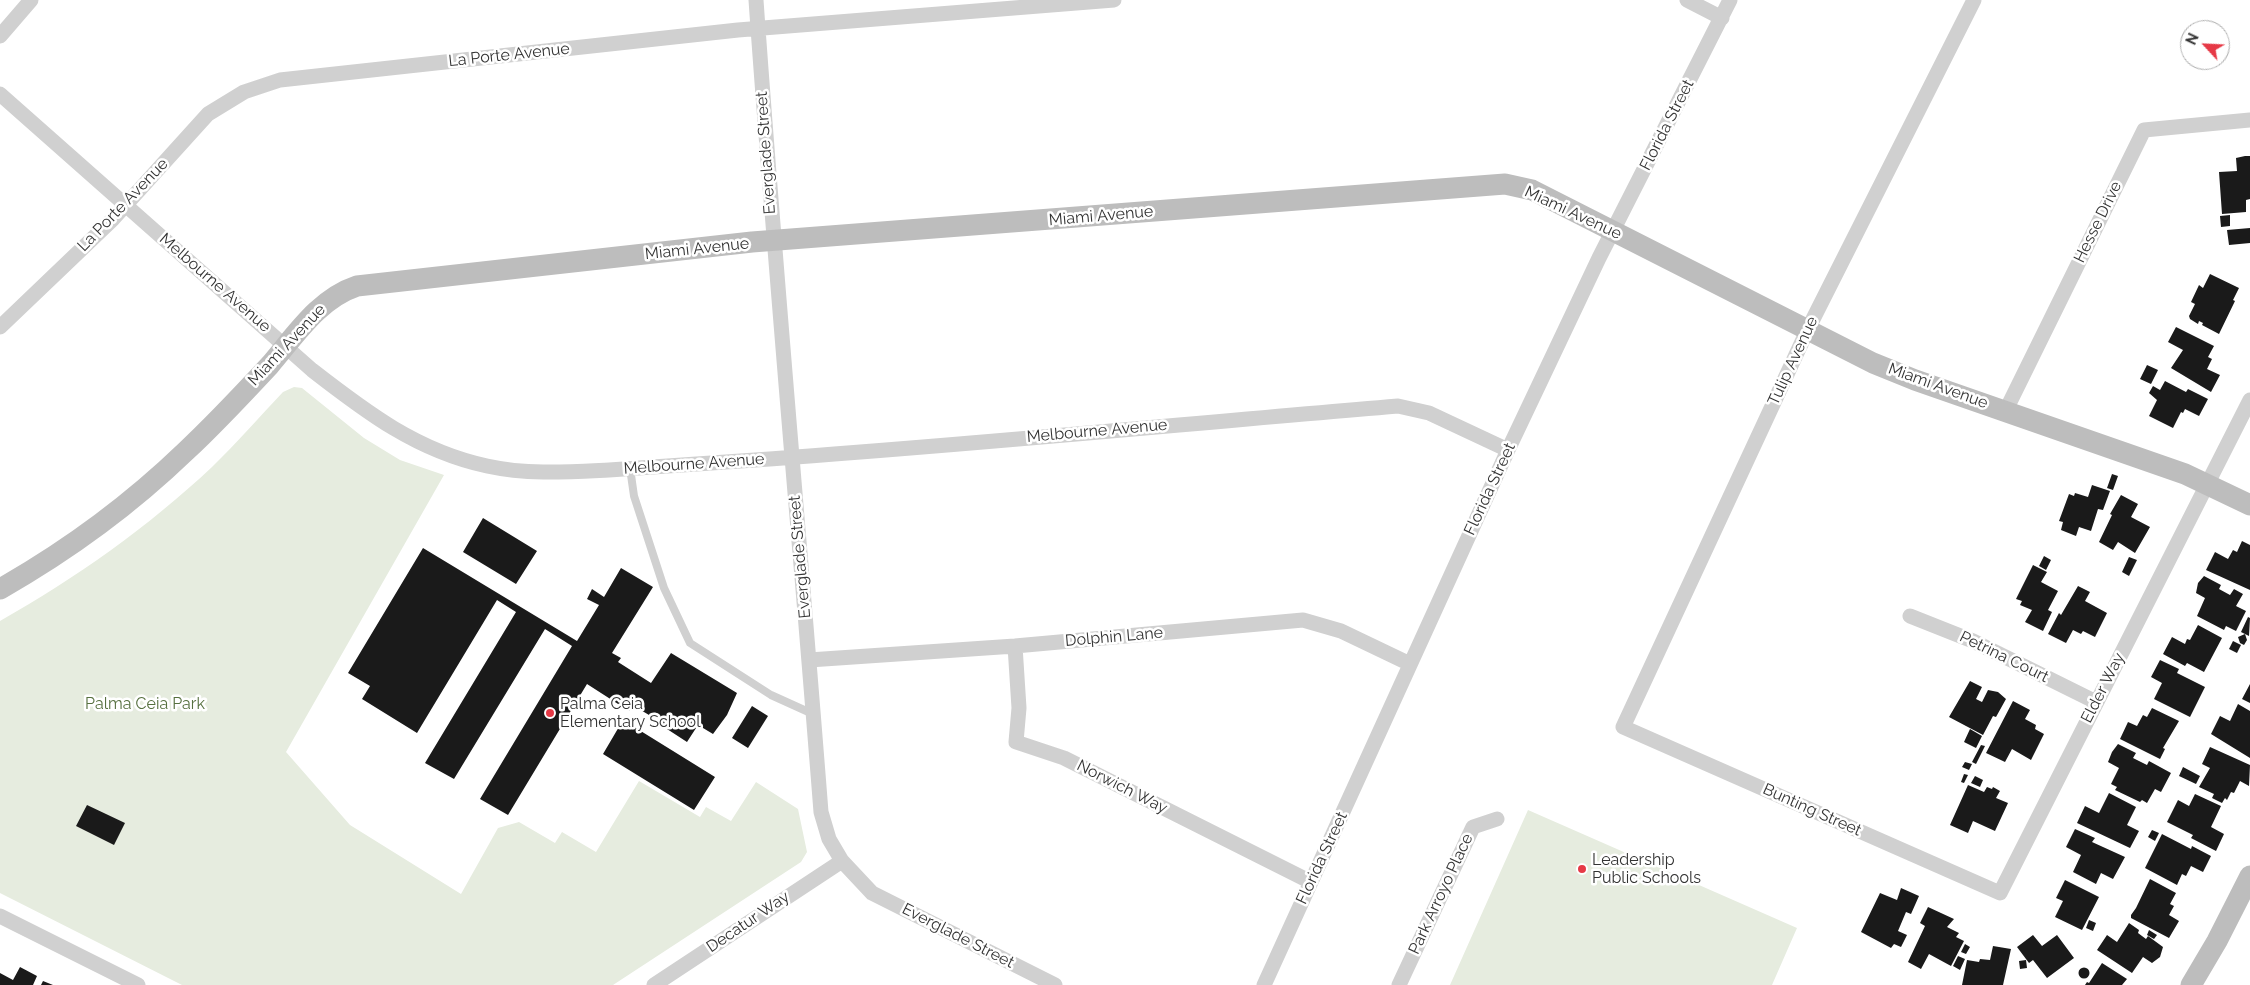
<!DOCTYPE html>
<html>
<head>
<meta charset="utf-8">
<style>
  body { margin:0 }
  #map { position:relative; width:2250px; height:985px; overflow:hidden; background:#fff; font-family:Raleway,sans-serif }
  canvas { display:block }
  .north { position:absolute; left:2180px; top:20px; width:50px; height:50px; box-sizing:border-box; background:#fff; border:1px solid #adadad; border-radius:50%; rotate:295deg; font-size:14px; font-weight:700; line-height:20px; text-align:center; color:#333 }
  .north::after { content:''; display:block; margin:auto; width:18px; height:22px; background:#e63946; clip-path:polygon(50% 0,100% 100%,50% 72%,0 100%) }
</style>
</head>
<body>
<div id="map">
<canvas width="2250" height="985"></canvas>
<div class="north">N</div>
</div>
<script>
const ctx = document.querySelector('canvas').getContext('2d');
ctx.lineJoin = 'round';
function paint(path, color) {
  ctx.fillStyle = color;
  ctx.fill(path, 'evenodd');
}
function trace(path, color, width, dash) {
  ctx.strokeStyle = color;
  ctx.lineWidth = width;
  ctx.lineCap = dash ? 'butt' : 'round';
  ctx.setLineDash(dash || []);
  ctx.stroke(path);
}
function write(font, color, halo, rows, align = 'center') {
  ctx.font = font + ' Raleway,sans-serif';
  ctx.lineWidth = 5;
  ctx.setLineDash([]);
  ctx.textBaseline = 'middle';
  ctx.strokeStyle = halo;
  ctx.fillStyle = color;
  for (const [text, x, y, turn = 0] of rows) {
    ctx.save();
    ctx.translate(x, y);
    ctx.rotate((+turn || 0) * Math.PI / 180);
    ctx.textAlign = isNaN(turn) ? turn : align;
    if (halo) ctx.strokeText(text, 0, 0);
    ctx.fillText(text, 0, 0);
    ctx.restore();
  }
}
paint(new Path2D(`
  M 294,387 L 302,388 L 364,438 L 400,460 L 444,475 L 286,752 L 350,825 L 461,894 L 498,828 L 519,822 L 555,843 L 562,832 L 596,852 L 639,781 L 700,817 L 706,807 L 731,821 L 756,782 L 798,809 L 807,852 L 801,862 L 613,985 L 182,985 L 0,893 L 0,621 C 76,578 148,527 212,467 C 237,443 260,416 283,392 Z
  M 1528,810 L 1797,928 L 1772,985 L 1450,985 Z`), '#e6ecdf');
paint(new Path2D(`
  M 2245,156 L 2250,156 L 2250,199 L 2246,200 L 2246,212 L 2222,214 L 2219,172 L 2237,171 L 2236,158 Z
  M 2230,215 L 2230,226 L 2221,227 L 2220,216 Z
  M 2250,228 L 2250,243 L 2229,245 L 2227,230 Z
  M 2210,274 L 2239,288 L 2233,300 L 2235,301 L 2219,334 L 2202,325 L 2203,323 L 2199,321 L 2198,324 L 2190,319 L 2189,316 L 2195,304 L 2191,302 L 2199,285 L 2203,288 Z
  M 2176,327 L 2214,346 L 2208,357 L 2212,359 L 2207,369 L 2220,375 L 2211,392 L 2171,368 L 2183,350 L 2168,342 Z
  M 2147,365 L 2158,370 L 2151,384 L 2140,379 Z
  M 2165,381 L 2186,392 L 2188,389 L 2208,399 L 2199,416 L 2185,409 L 2183,413 L 2181,412 L 2173,428 L 2149,416 L 2157,400 L 2149,393 L 2153,386 L 2160,390 Z
  M 2112,474 L 2118,476 L 2113,490 L 2107,488 Z
  M 2092,485 L 2110,491 L 2103,510 L 2098,509 L 2091,531 L 2079,527 L 2076,536 L 2061,530 L 2063,522 L 2059,521 L 2069,494 L 2074,496 L 2075,493 L 2088,497 Z
  M 2121,495 L 2138,504 L 2131,517 L 2150,527 L 2135,553 L 2118,542 L 2113,550 L 2099,542 L 2112,515 L 2110,514 Z
  M 483,518 L 537,551 L 516,584 L 463,552 Z
  M 2242,541 L 2250,545 L 2250,590 L 2206,570 L 2215,552 L 2228,559 L 2233,550 L 2237,552 Z
  M 423,548 L 577,641 L 599,605 L 587,599 L 592,589 L 604,597 L 621,568 L 653,587 L 612,653 L 621,658 L 618,662 L 651,683 L 671,653 L 737,693 L 727,715 L 713,734 L 698,725 L 687,742 L 667,729 L 669,727 L 639,709 L 638,710 L 632,707 L 629,711 L 587,684 L 508,815 L 480,799 L 572,646 L 545,629 L 454,779 L 425,763 L 516,612 L 497,600 L 417,733 L 362,699 L 370,686 L 348,673 Z
  M 2044,556 L 2051,560 L 2046,570 L 2039,566 Z
  M 2129,557 L 2137,560 L 2129,576 L 2122,572 Z
  M 2033,565 L 2047,572 L 2041,582 L 2058,591 L 2048,610 L 2052,612 L 2043,631 L 2025,622 L 2032,610 L 2020,605 L 2022,601 L 2016,599 Z
  M 2204,576 L 2221,585 L 2219,589 L 2230,595 L 2234,589 L 2243,594 L 2236,606 L 2246,611 L 2236,631 L 2226,626 L 2224,630 L 2197,616 L 2205,598 L 2196,593 L 2198,583 Z
  M 2078,586 L 2090,592 L 2085,601 L 2107,613 L 2095,637 L 2083,631 L 2081,634 L 2073,630 L 2066,643 L 2048,634 L 2059,613 L 2061,615 Z
  M 2248,617 L 2250,618 L 2249,636 L 2241,632 Z
  M 2198,625 L 2222,638 L 2204,672 L 2187,663 L 2185,666 L 2163,654 L 2172,637 L 2185,644 L 2187,639 L 2190,640 Z
  M 2245,634 L 2247,640 L 2244,645 L 2240,643 L 2238,637 Z
  M 2233,641 L 2241,645 L 2237,653 L 2229,649 Z
  M 2160,660 L 2179,669 L 2177,673 L 2205,687 L 2190,717 L 2154,699 L 2162,683 L 2151,677 Z
  M 1970,681 L 1982,687 L 1976,699 L 1982,702 L 1988,690 L 1998,692 L 2006,699 L 1996,717 L 1993,716 L 1983,735 L 1949,717 Z
  M 2250,684 L 2250,703 L 2242,699 Z
  M 2013,701 L 2030,710 L 2025,719 L 2036,725 L 2035,729 L 2044,734 L 2031,760 L 2012,749 L 2005,762 L 1986,753 Z
  M 2238,704 L 2250,711 L 2250,758 L 2211,734 L 2220,716 L 2230,721 Z
  M 752,706 L 768,716 L 748,748 L 732,738 Z
  M 2152,708 L 2179,721 L 2163,748 L 2165,749 L 2160,759 L 2120,739 L 2128,722 L 2137,726 L 2143,715 L 2147,717 Z
  M 623,720 L 715,777 L 694,810 L 603,754 Z
  M 1970,729 L 1982,736 L 1976,748 L 1964,742 Z
  M 2118,744 L 2136,753 L 2133,758 L 2147,765 L 2149,761 L 2171,773 L 2161,792 L 2155,789 L 2147,803 L 2142,800 L 2140,802 L 2115,790 L 2117,787 L 2111,784 L 2119,768 L 2108,762 L 2112,752 Z
  M 1981,745 L 1985,746 L 1976,764 L 1972,762 Z
  M 2210,747 L 2250,765 L 2249,786 L 2240,781 L 2234,793 L 2231,792 L 2227,800 L 2225,798 L 2222,803 L 2212,798 L 2214,794 L 2199,787 L 2210,768 L 2202,764 Z
  M 1965,762 L 1972,764 L 1969,770 L 1962,767 Z
  M 2183,767 L 2200,776 L 2196,784 L 2179,776 Z
  M 1964,774 L 1968,775 L 1964,783 L 1961,782 Z
  M 1975,776 L 1983,780 L 1980,787 L 1971,783 Z
  M 1968,785 L 1984,792 L 1987,787 L 1992,789 L 1993,787 L 2000,791 L 1996,798 L 2008,803 L 1995,831 L 1973,821 L 1968,833 L 1950,825 Z
  M 2109,793 L 2136,807 L 2127,825 L 2139,831 L 2130,848 L 2077,823 L 2085,806 L 2099,813 Z
  M 2195,794 L 2221,806 L 2211,827 L 2224,834 L 2216,851 L 2191,838 L 2193,835 L 2167,822 L 2178,800 L 2189,806 Z
  M 87,805 L 125,823 L 114,845 L 76,826 Z
  M 2075,829 L 2095,838 L 2092,842 L 2125,857 L 2113,879 L 2101,873 L 2096,884 L 2073,872 L 2081,855 L 2066,847 Z
  M 2152,830 L 2159,833 L 2155,841 L 2148,837 Z
  M 2162,834 L 2191,849 L 2192,846 L 2211,856 L 2203,872 L 2191,866 L 2186,876 L 2182,874 L 2177,885 L 2145,868 Z
  M 2150,879 L 2176,893 L 2170,904 L 2174,906 L 2169,915 L 2179,921 L 2169,938 L 2131,918 L 2131,915 L 2136,908 Z
  M 2065,880 L 2099,897 L 2082,930 L 2055,917 L 2063,901 L 2056,898 Z
  M 1901,888 L 1919,896 L 1911,914 L 1906,912 L 1898,931 L 1907,935 L 1901,947 L 1894,944 L 1891,948 L 1861,932 L 1880,893 L 1897,900 Z
  M 1928,907 L 1954,919 L 1947,927 L 1959,933 L 1956,937 L 1964,941 L 1951,966 L 1929,954 L 1921,969 L 1908,962 L 1925,926 L 1920,923 Z
  M 2089,920 L 2096,923 L 2093,931 L 2086,928 Z
  M 2129,923 L 2139,930 L 2138,933 L 2146,939 L 2148,936 L 2163,947 L 2160,957 L 2152,963 L 2143,957 L 2132,973 L 2097,950 L 2107,935 L 2117,942 Z
  M 2149,930 L 2157,935 L 2154,939 L 2147,935 Z
  M 2033,935 L 2042,946 L 2057,935 L 2074,958 L 2047,978 L 2033,960 L 2029,963 L 2017,947 Z
  M 1965,944 L 1970,947 L 1966,954 L 1961,952 Z
  M 1993,946 L 2011,949 L 2003,985 L 1962,985 L 1967,960 L 1979,962 L 1980,959 L 1990,960 Z
  M 1958,956 L 1965,959 L 1960,970 L 1953,966 Z
  M 2026,960 L 2027,968 L 2020,969 L 2019,961 Z
  M 2102,963 L 2127,979 L 2122,985 L 2085,985 L 2087,982 L 2089,983 Z
  M 20,967 L 37,976 L 33,985 L 0,985 L 0,973 L 13,980 Z
  M2078.5 973a5.5 5.5 0 1 1 11 0a5.5 5.5 0 1 1-11 0Z
  M 43,981 L 53,985 L 41,985 Z`), '#1a1a1a');
trace(new Path2D(`
  M 630,468 L 634,496 L 664,588 L 690,643 L 771,695 L 813,714`), '#d0d0d0', 8);
trace(new Path2D(`
  M 756,0 C 775,271 800,541 821,812 L 829,839 L 842,861 L 872,893 L 1055,985
  M 1687,0 L 1722,18
  M 1974,0 L 1808,329 L 1623,727 L 2000,893 L 2250,400
  M 0,36 L 31,0
  M 0,94 L 312,370 C 366,412 417,451 487,466 C 528,475 568,472 609,470 C 658,467 706,463 755,460 C 969,445 1183,424 1398,406 L 1429,413 L 1508,450
  M 0,327 L 113,219 L 208,114 L 244,92 L 280,80 L 738,30 L 1114,0
  M 2006,410 L 2144,130 L 2250,120
  M 1910,616 L 1973,641 L 2096,702
  M 1015,646 L 1019,708 L 1016,742 L 1064,758 L 1311,882
  M 809,660 L 1015,646 L 1303,620 L 1341,631 L 1410,664
  M 0,916 L 138,985
  M 654,985 L 842,861
  M 1264,985 L 1508,450 L 1599,258 L 1730,0
  M 1399,985 L 1473,827 L 1497,819`), '#d0d0d0', 15);
trace(new Path2D(`
  M 0,589 C 67,551 131,504 186,451 C 215,424 242,395 269,366 C 295,336 318,299 357,286 L 752,242 L 1505,184 L 1532,190 L 1873,363 L 1915,380 L 2185,474 L 2250,505
  M 2191,985 L 2217,941 L 2250,876`), '#bdbdbd', 21);
for (const [x, y, r, color] of [
  [550,713,5,"#e63946"],
  [1582,869,5,"#e63946"]
]) {
  const dot = new Path2D();
  dot.arc(x, y, r, 0, 2 * Math.PI);
  ctx.fillStyle = color;
  ctx.fill(dot);
  trace(dot, '#fff', 2);
}
write('16px', '#333', '#fff', [
  ["La Porte Avenue",509,55,-6],
  ["Florida Street",1667,125,-63],
  ["Everglade Street",766,153,-94],
  ["La Porte Avenue",123,205,-46],
  ["Miami Avenue",1573,213,25],
  ["Miami Avenue",1101,216,-5],
  ["Hesse Drive",2098,222,-64],
  ["Miami Avenue",697,249,-6],
  ["Melbourne Avenue",215,283,41],
  ["Miami Avenue",287,345,-47],
  ["Tulip Avenue",1793,361,-65],
  ["Miami Avenue",1938,386,20],
  ["Melbourne Avenue",1097,431,-5],
  ["Melbourne Avenue",694,464,-4],
  ["Florida Street",1490,489,-65],
  ["Everglade Street",800,557,-95],
  ["Dolphin Lane",1114,637,-5],
  ["Petrina Court",2004,657,26],
  ["Elder Way",2103,688,-63],
  ["Norwich Way",1122,787,27],
  ["Bunting Street",1812,810,24],
  ["Florida Street",1322,858,-65],
  ["Park Arroyo Place",1441,894,-65],
  ["Decatur Way",748,922,-34],
  ["Everglade Street",958,936,27]
]);
write('16px', '#56703f', '#fff', [
  ["Palma Ceia Park",145,704]
]);
write('16px', '#333', '#fff', [
  ["Palma Ceia",560,704],
  ["Elementary School",560,722],
  ["Leadership",1592,860],
  ["Public Schools",1592,878]
], 'left');
</script>
</body>
</html>
